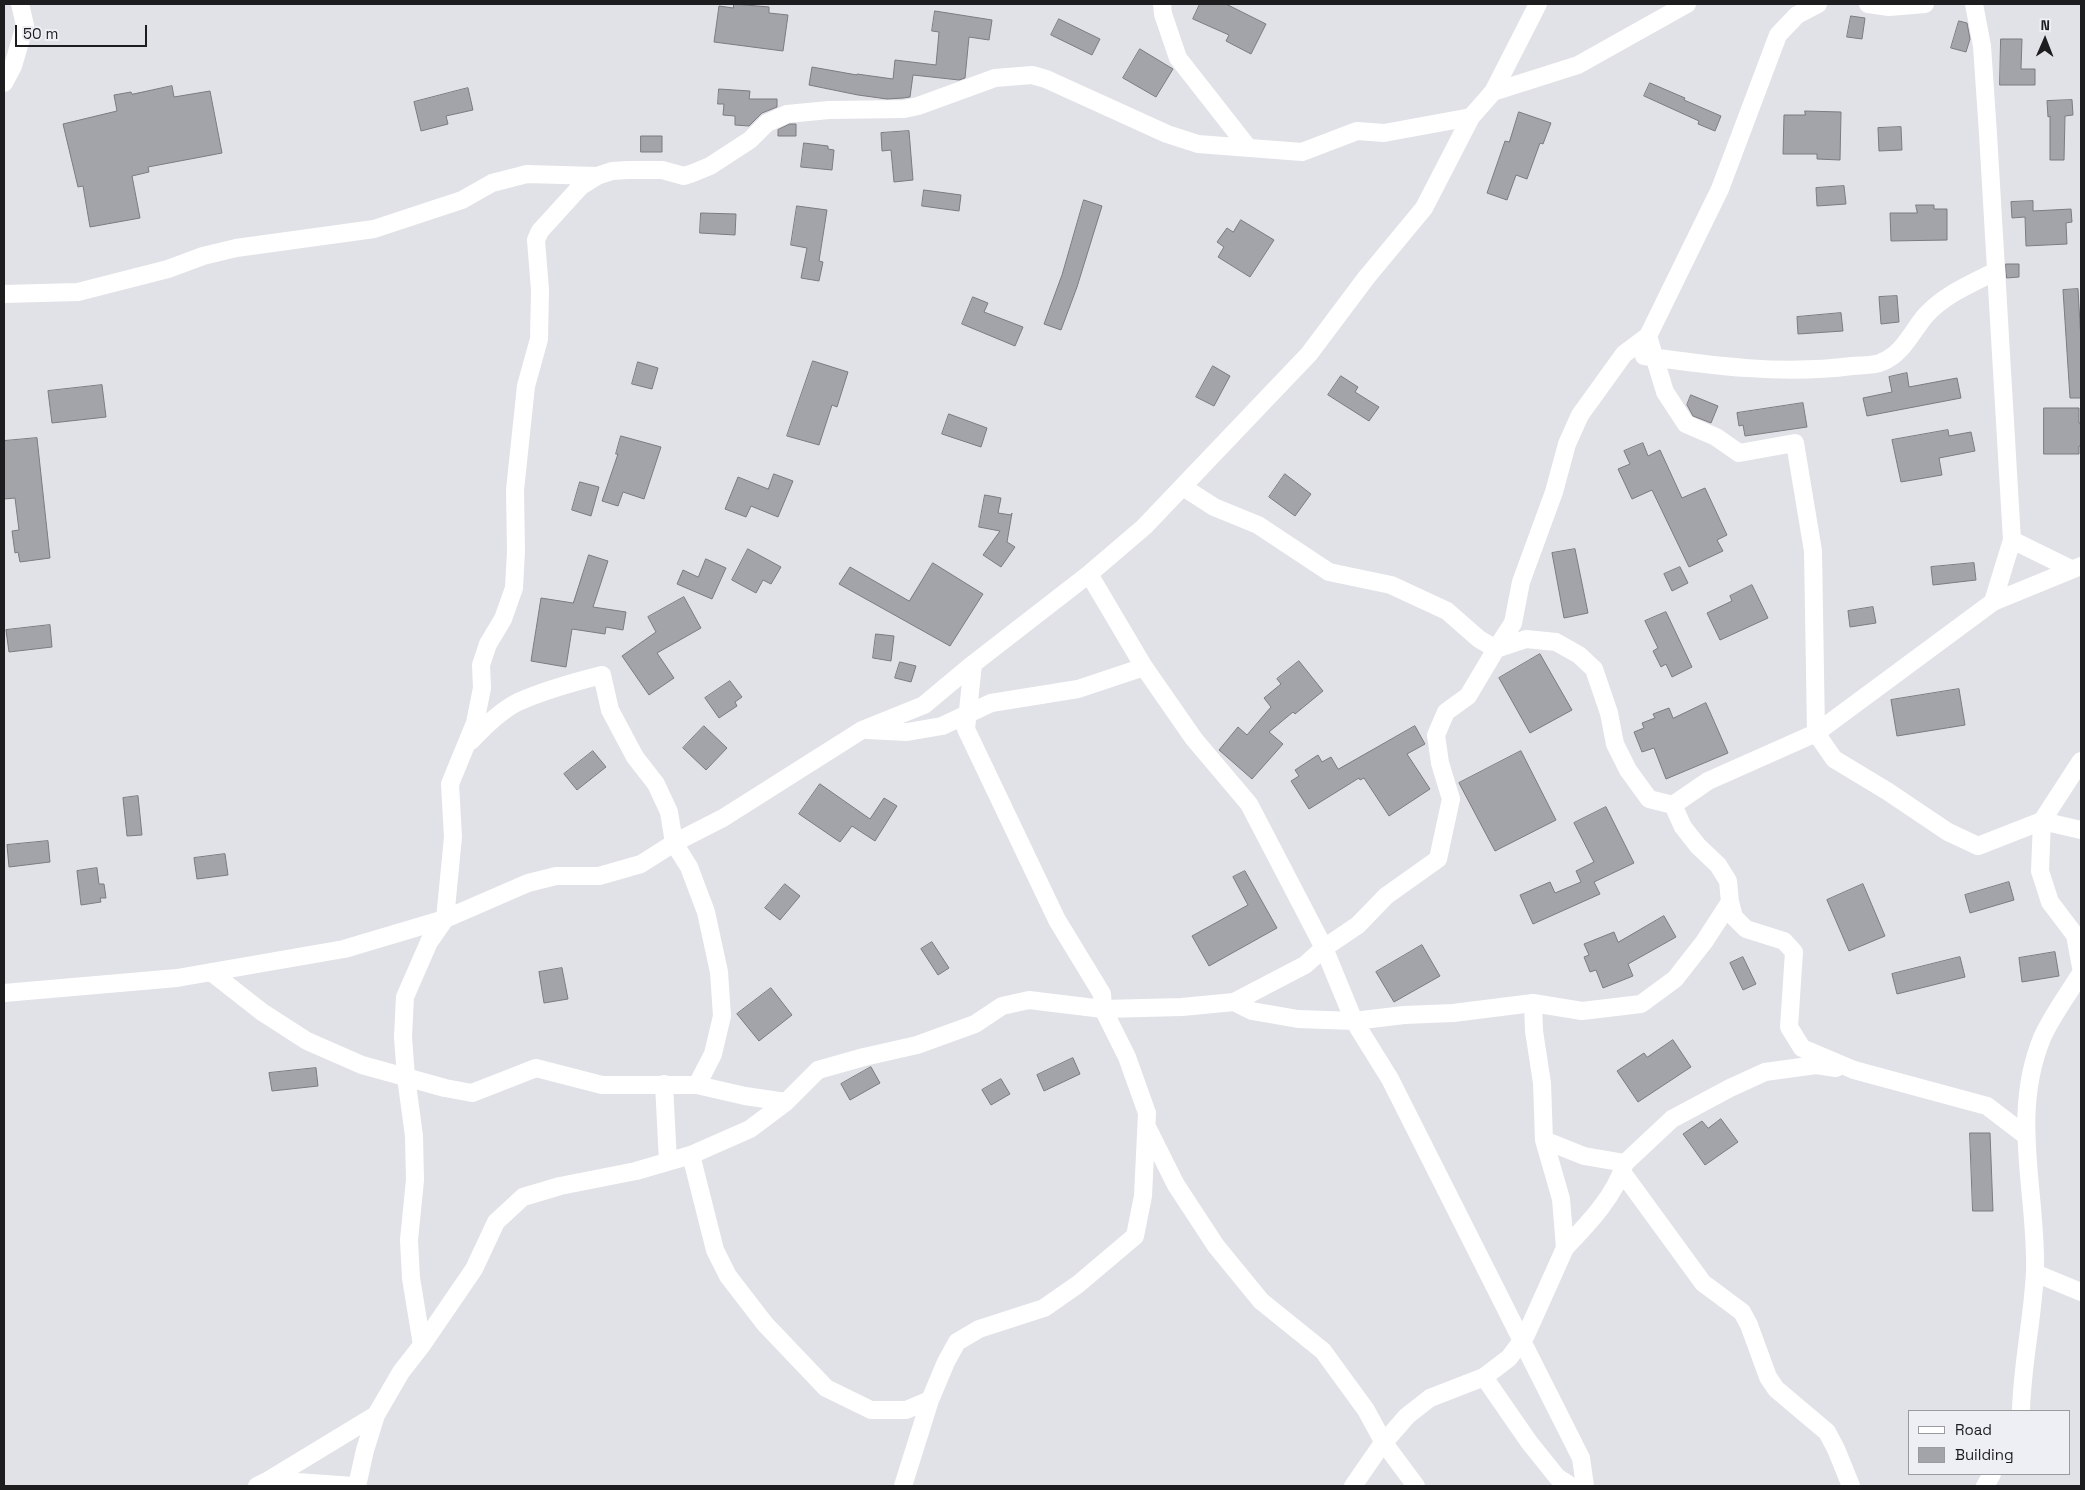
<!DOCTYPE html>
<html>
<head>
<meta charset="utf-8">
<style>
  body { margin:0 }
  #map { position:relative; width:2085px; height:1490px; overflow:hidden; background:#e1e2e7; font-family:"Space Grotesk",sans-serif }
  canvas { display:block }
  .frame { position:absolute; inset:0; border:5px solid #1d1d1f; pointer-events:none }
  .legend { position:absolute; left:1908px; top:1410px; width:162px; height:65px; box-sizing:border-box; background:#eeeff4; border:1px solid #9a9b9f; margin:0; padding:6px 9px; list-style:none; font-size:15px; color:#1d1d1f }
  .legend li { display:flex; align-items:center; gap:10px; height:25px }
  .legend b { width:25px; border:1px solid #9a9b9f }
  .north { position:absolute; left:2020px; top:15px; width:50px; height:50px; -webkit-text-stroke:4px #eeeff4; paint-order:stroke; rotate:1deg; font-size:14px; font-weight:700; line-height:20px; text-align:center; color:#1d1d1f }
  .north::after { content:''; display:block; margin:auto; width:18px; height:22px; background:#1d1d1f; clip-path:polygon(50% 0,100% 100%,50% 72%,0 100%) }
  .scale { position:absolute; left:15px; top:25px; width:132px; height:22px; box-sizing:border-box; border:2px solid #1d1d1f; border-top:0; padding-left:6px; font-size:15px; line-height:18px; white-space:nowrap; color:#1d1d1f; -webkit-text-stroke:4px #eeeff4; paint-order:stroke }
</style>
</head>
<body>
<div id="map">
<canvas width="2085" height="1490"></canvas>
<div class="frame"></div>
<ul class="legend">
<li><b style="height:6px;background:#fff"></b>Road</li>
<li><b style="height:14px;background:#a3a4a9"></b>Building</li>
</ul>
<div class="north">N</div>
<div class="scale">50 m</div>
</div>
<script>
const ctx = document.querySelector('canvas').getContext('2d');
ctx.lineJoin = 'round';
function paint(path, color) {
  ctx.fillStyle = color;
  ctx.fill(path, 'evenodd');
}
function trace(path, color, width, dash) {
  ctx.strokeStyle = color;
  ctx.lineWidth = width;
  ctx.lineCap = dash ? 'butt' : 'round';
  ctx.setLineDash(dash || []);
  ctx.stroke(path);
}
const building = new Path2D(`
  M 734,4 L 769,7 L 769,13 L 788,15 L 783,51 L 714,42 L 719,6 L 733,8 Z
  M 1200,4 L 1226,4 L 1266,24 L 1251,54 L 1226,41 L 1229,35 L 1193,19 Z
  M 935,11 L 992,20 L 989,40 L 969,37 L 965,78 L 959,80 L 913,75 L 910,97 L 903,98 L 887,99 L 858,95 L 809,85 L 812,67 L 857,75 L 857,74 L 893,79 L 895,60 L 936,65 L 939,32 L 932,31 Z
  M 1851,16 L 1865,18 L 1862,39 L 1847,37 Z
  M 1059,19 L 1100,39 L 1092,55 L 1051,35 Z
  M 1959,21 L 1967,23 L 1970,39 L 1966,52 L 1951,48 Z
  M 2001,39 L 2022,39 L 2021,69 L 2035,69 L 2035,85 L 2000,85 Z
  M 1140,49 L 1173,69 L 1156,97 L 1123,78 Z
  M 1650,83 L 1685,98 L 1684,100 L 1721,116 L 1715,131 L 1698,124 L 1699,121 L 1644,96 Z
  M 172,86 L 174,97 L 210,91 L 222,153 L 148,167 L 149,172 L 132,176 L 140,218 L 90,227 L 83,186 L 78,187 L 63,124 L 117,111 L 114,95 L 131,92 L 132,94 Z
  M 468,88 L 473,110 L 446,116 L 448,124 L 421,131 L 414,102 Z
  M 719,89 L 750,91 L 749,99 L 777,99 L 777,107 L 762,113 L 749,126 L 735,125 L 735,116 L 723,115 L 724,104 L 718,104 Z
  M 2072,100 L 2073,115 L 2065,116 L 2064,160 L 2050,160 L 2050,116 L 2048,117 L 2047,101 Z
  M 1805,111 L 1841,112 L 1840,160 L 1817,159 L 1817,154 L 1783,154 L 1784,115 L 1805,115 Z
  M 1519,112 L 1551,123 L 1543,144 L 1540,143 L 1527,179 L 1516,175 L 1507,200 L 1487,193 L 1505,141 L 1509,142 Z
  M 790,124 L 796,124 L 796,136 L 778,136 L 778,130 Z
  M 1901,127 L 1902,150 L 1879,151 L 1878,128 Z
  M 909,131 L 913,180 L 894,182 L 891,150 L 882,151 L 881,133 Z
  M 641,136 L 662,136 L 662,152 L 641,152 Z
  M 804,143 L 828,146 L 828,149 L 834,150 L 832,170 L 801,167 Z
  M 1844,186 L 1846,204 L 1817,206 L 1816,188 Z
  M 924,190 L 961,195 L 959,211 L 922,206 Z
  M 1084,200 L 1102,206 L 1077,287 L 1061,330 L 1044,324 L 1062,275 Z
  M 2033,201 L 2033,211 L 2071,209 L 2072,222 L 2066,223 L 2067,244 L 2026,246 L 2025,217 L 2012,218 L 2011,202 Z
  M 1916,205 L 1934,205 L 1934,209 L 1947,209 L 1947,240 L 1891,241 L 1890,213 L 1917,213 Z
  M 797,206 L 827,210 L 819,261 L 823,262 L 819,281 L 801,278 L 807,248 L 791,245 Z
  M 701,213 L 736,214 L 735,235 L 700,233 Z
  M 1241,220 L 1274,240 L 1250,277 L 1218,257 L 1224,247 L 1217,242 L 1227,228 L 1233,232 Z
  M 2006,264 L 2019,264 L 2019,277 L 2007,278 Z
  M 2078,289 L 2081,341 L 2081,398 L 2070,398 L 2063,290 Z
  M 1897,296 L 1899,322 L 1881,324 L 1879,297 Z
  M 973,297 L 988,303 L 984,312 L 1023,327 L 1015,346 L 962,324 Z
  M 1841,313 L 1843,331 L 1798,334 L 1797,317 Z
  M 813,361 L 848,372 L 837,407 L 832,405 L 819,445 L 787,436 Z
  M 638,362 L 658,368 L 652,389 L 632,384 Z
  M 1213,366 L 1230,376 L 1214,406 L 1196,397 Z
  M 1907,373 L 1909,387 L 1957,378 L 1961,398 L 1867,416 L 1863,398 L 1892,392 L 1889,377 Z
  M 1341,376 L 1358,387 L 1355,392 L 1379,407 L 1369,421 L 1328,395 Z
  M 102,385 L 106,417 L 52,423 L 48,391 Z
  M 1691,395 L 1718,406 L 1711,423 L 1693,416 L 1687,405 Z
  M 1803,403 L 1807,427 L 1745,436 L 1743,425 L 1739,426 L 1737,413 Z
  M 2044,408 L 2079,408 L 2079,423 L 2081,423 L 2081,446 L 2079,446 L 2079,454 L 2044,454 Z
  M 949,414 L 987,428 L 981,447 L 942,434 Z
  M 1948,430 L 1949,436 L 1971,432 L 1975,451 L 1939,458 L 1942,475 L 1901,482 L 1892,440 Z
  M 621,436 L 661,447 L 644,499 L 623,492 L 618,506 L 602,501 L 618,454 L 616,454 Z
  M 37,438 L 50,558 L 20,562 L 18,552 L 15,553 L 12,531 L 19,530 L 15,498 L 4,499 L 4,441 Z
  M 1643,443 L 1648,456 L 1660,450 L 1682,498 L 1705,488 L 1727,535 L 1717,540 L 1723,551 L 1689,567 L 1652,490 L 1632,499 L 1618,469 L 1630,464 L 1624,451 Z
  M 774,474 L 793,481 L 778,517 L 751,506 L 746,517 L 725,509 L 738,477 L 768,489 Z
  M 1285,474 L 1311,494 L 1295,516 L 1269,497 Z
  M 580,482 L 599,487 L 591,516 L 572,510 Z
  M 985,495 L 1001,498 L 998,513 L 1011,515 L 1012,513 L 1007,542 L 1015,547 L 1001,567 L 983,555 L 1000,531 L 979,527 Z
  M 748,549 L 781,567 L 771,584 L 763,580 L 756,593 L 732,580 Z
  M 1575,549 L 1588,613 L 1564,618 L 1552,553 Z
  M 589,555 L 608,561 L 593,607 L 626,612 L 623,630 L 606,627 L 605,634 L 572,629 L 566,667 L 531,661 L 541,598 L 573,603 Z
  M 706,559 L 726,568 L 712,599 L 677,584 L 683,570 L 698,577 Z
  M 933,563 L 983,594 L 950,646 L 839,584 L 850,567 L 909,601 Z
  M 1974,563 L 1976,580 L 1933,585 L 1931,567 Z
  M 1680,567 L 1688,583 L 1672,591 L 1664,574 Z
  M 1752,585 L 1768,618 L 1720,640 L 1707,613 L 1732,601 L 1730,596 Z
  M 684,597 L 701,628 L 657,653 L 674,678 L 649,695 L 622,656 L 656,632 L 648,617 Z
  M 1873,607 L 1876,623 L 1850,627 L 1848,611 Z
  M 1666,612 L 1692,667 L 1672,677 L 1666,664 L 1661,667 L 1653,651 L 1658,648 L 1645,621 Z
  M 50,625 L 52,647 L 9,652 L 6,630 Z
  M 876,634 L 894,636 L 891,661 L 873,658 Z
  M 1540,654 L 1572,710 L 1530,733 L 1499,678 Z
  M 1299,661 L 1323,691 L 1295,714 L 1293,712 L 1269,732 L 1283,744 L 1252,779 L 1219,750 L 1238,727 L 1247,735 L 1271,707 L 1264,698 L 1281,684 L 1277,679 Z
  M 900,662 L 916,666 L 911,682 L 895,678 Z
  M 730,681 L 742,697 L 735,702 L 737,706 L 719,718 L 705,698 Z
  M 1959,689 L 1965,725 L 1897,736 L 1891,700 Z
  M 1706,703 L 1728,753 L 1666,779 L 1654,748 L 1642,752 L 1634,732 L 1644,728 L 1642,723 L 1655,718 L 1653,714 L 1669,708 L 1673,718 Z
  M 704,726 L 727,748 L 706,770 L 683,748 Z
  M 1415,726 L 1425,744 L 1407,754 L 1430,789 L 1389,816 L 1364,778 L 1360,780 L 1359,778 L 1309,809 L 1291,781 L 1299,776 L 1295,770 L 1318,755 L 1322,762 L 1331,757 L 1338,769 Z
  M 593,751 L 606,767 L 577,790 L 564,774 Z
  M 1521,751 L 1556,820 L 1495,851 L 1459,783 Z
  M 820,784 L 870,819 L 884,798 L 897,806 L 875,841 L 852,826 L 840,842 L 799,814 Z
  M 138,796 L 142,835 L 127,836 L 123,798 Z
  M 1606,807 L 1634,863 L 1594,882 L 1600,894 L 1533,924 L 1520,895 L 1550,882 L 1555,893 L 1581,882 L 1576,871 L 1594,862 L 1574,823 Z
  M 48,841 L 50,862 L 9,867 L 7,845 Z
  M 225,854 L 228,875 L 197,879 L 194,858 Z
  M 97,868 L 99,884 L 104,884 L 106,898 L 100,898 L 101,902 L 81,905 L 77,871 Z
  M 1245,871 L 1277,928 L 1209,966 L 1192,936 L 1248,905 L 1233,877 Z
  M 2009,882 L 2014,900 L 1970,913 L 1965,895 Z
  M 785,884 L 800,896 L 780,920 L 765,908 Z
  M 1863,884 L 1885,936 L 1849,951 L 1827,900 Z
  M 1664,916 L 1676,937 L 1628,964 L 1633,976 L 1603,988 L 1596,970 L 1590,972 L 1584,957 L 1589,955 L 1584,944 L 1614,932 L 1618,942 Z
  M 932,942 L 949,968 L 938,975 L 921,949 Z
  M 1422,945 L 1440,976 L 1394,1002 L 1376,972 Z
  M 2055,952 L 2059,976 L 2022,982 L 2019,958 Z
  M 1743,957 L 1756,984 L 1743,990 L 1730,963 Z
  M 1960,957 L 1965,977 L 1897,994 L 1892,974 Z
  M 562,968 L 568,999 L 544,1003 L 539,972 Z
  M 771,988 L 792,1015 L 759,1041 L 737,1014 Z
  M 1673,1040 L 1691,1067 L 1638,1102 L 1617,1071 L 1644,1053 L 1647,1057 Z
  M 1073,1058 L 1080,1074 L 1044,1091 L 1037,1075 Z
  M 871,1067 L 880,1083 L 850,1100 L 841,1084 Z
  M 316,1068 L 318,1086 L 272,1091 L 269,1073 Z
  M 1001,1079 L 1010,1094 L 991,1105 L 982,1090 Z
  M 1721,1119 L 1738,1142 L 1705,1165 L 1683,1134 L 1702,1121 L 1708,1128 Z
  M 1970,1133 L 1990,1133 L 1993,1211 L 1973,1211 Z`);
paint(building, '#a3a4a9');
trace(building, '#7b7b80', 1);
trace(new Path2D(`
  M 1162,4 L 1163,14 L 1178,58 L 1247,146
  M 1818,4 L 1797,15 L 1778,35 L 1720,189 L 1648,336 L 1624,354 L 1580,415 L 1567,444 L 1554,492 L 1521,582 L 1513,623 L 1496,649 L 1526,639 L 1556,642 L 1579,655 L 1594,669 L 1609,713 L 1615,744 L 1628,770 L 1649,799 L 1673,805 L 1708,781 L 1816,733 L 1993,602 L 2081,566
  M 1868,4 L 1889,7 L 1925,4
  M 1974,4 L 1982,46 L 1988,134 L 2012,540 L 1993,602
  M 4,83 L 13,66 L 25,25 L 20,4
  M 1493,92 L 1578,65 L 1687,4
  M 4,294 L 78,292 L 168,269 L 203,256 L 236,248 L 374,229 L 462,200 L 492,183 L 527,174 L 597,176
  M 1648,336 L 1665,392 L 1686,424 L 1716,437 L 1739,453 L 1795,443 L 1813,551 L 1816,733 L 1834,759 L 1887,791 L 1948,832 L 1978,846 L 2042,821 L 2081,830
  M 1644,356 C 1713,366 1783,375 1852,366 C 1861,365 1874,366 1882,362 C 1903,354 1912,331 1926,315 C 1945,294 1971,284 1996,271
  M 2012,540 L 2071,569
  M 1089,574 L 1144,667 L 1194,739 L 1249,804 L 1324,948 L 1354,1021 L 1390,1079 L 1581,1458 L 1585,1486
  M 867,730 L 907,732 L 942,726 L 991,703 L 1078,689 L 1144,667
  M 471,741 C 484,727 500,711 518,702 C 545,690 574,682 602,675 L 610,710 L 635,757 L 656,784 L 669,812 L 674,843 L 689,867 L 706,912 L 719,972 L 722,1016 L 713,1054 L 697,1085
  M 2081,761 L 2042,821 L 2040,871 L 2050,902 L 2075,935 L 2081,967
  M 1673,805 L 1683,827 L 1698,846 L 1718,865 L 1728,881 L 1730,902 L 1734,917 L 1746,929 L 1784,941 L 1794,952 L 1789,1027 L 1802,1048 L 1854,1070 L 1987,1106 L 2025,1135
  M 211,972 L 262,1012 L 307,1041 L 362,1065 L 445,1088 L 472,1093 L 536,1068 L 602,1085 L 697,1085 L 745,1096 L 786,1102
  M 4,993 L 177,978 L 344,949 L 445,919 L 528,883 L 556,876 L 599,876 L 641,864 L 674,843 L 723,818 L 862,730 L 924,705 L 973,664 L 1089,574 L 1144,527 L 1309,354 L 1366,278 L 1424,208 L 1471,117 L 1493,92 L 1538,4
  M 1234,1002 L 1252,1011 L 1298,1019 L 1354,1021 L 1404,1015 L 1453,1013 L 1533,1003 L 1582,1011 L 1641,1004 L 1675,979 L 1704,942 L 1730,902
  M 664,1084 L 668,1162
  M 1147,1127 L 1176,1185 L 1216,1246 L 1261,1301 L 1323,1351 L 1366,1410 L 1384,1443 L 1416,1486
  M 1544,1140 L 1584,1156 L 1625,1163
  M 691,1155 L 715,1250 L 728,1276 L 765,1324 L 826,1388 L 871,1410 L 906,1410 L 930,1400 L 946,1362 L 957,1342 L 979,1329 L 1044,1308 L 1077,1285 L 1135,1236 L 1143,1196 L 1147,1113 L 1127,1057 L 1103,1009 L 1102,994 L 1057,920 L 966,729 L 973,664
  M 1622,1172 L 1703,1283 L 1742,1312 L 1749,1325 L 1768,1377 L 1776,1389 L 1827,1432 L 1836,1449 L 1851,1486
  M 1565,1248 C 1589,1223 1615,1196 1625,1163 L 1672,1119 L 1730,1088 L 1765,1072 L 1816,1065 L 1836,1068
  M 2035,1273 L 2081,1292
  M 422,1345 L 411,1278 L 409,1240 L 415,1180 L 414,1136 L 406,1077 L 403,1037 L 405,997 L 429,942 L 445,919 L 453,837 L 450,784 L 475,723 L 482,688 L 481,665 L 488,644 L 503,619 L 514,588 L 516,551 L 515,490 L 526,386 L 539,339 L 540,290 L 536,240 L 540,231 L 581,186 L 597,176 L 612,171 L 628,170 L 662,170 L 684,176 L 693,173 L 710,166 L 750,140 L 767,123 L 787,114 L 829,110 L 904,109 L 918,106 L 995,78 L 1032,75 L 1046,79 L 1167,134 L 1198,144 L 1302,152 L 1357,131 L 1384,133 L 1471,117
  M 1484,1377 L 1529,1442 L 1557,1477 L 1571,1486
  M 2021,1411 C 2022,1364 2033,1318 2035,1271 C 2037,1192 2010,1116 2042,1038 C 2051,1017 2069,993 2081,973
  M 269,1480 L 376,1415
  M 257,1486 L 269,1480 L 353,1486
  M 357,1486 L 365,1450 L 376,1415 L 401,1372 L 422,1345 L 474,1269 L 496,1222 L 523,1197 L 560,1186 L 636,1171 L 691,1155 L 750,1129 L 786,1102 L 818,1070 L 864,1057 L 917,1045 L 975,1024 L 1002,1006 L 1029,1000 L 1103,1009 L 1182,1007 L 1234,1002 L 1305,965 L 1324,948 L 1358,925 L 1386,896 L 1438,859 L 1451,799 L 1440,763 L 1436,735 L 1446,712 L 1468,696 L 1496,649 L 1479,639 L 1447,611 L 1391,585 L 1329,572 L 1258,525 L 1214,507 L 1183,487
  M 903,1486 L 930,1400
  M 1353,1486 L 1380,1447 L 1407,1416 L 1430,1398 L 1484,1377 L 1509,1358 L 1526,1335 L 1565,1248 L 1561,1199 L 1544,1140 L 1542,1083 L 1534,1031 L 1533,1003
  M 1985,1486 L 1992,1474`), '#fff', 18);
</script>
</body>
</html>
